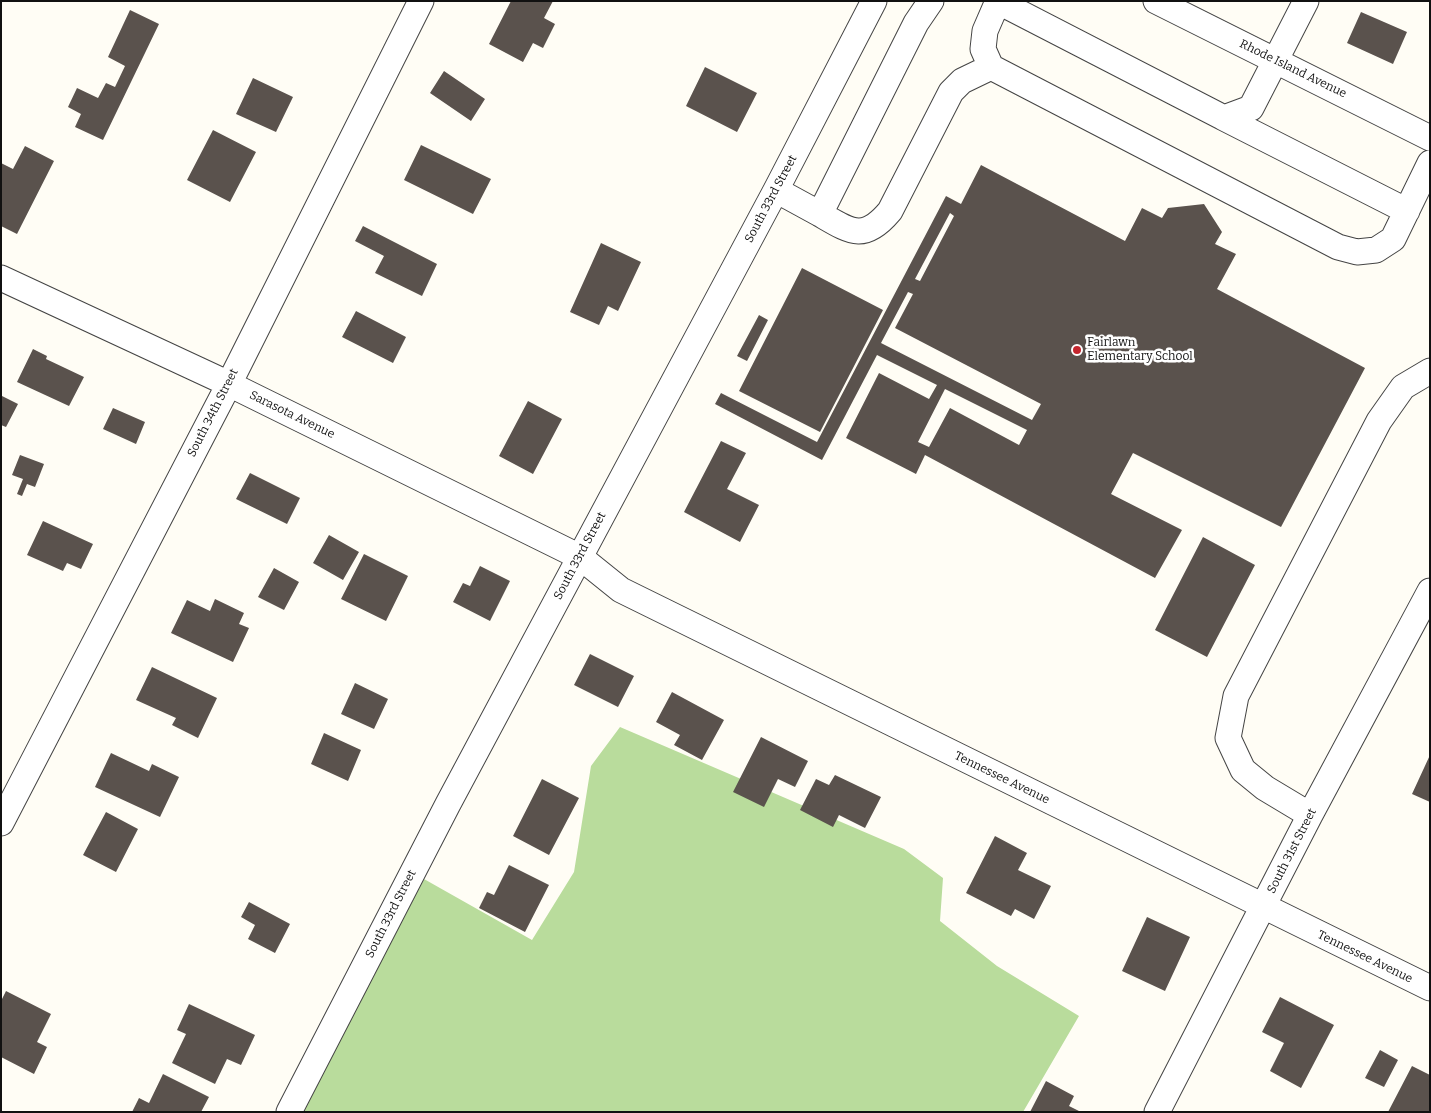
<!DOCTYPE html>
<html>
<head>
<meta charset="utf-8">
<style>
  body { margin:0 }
  #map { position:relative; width:1431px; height:1113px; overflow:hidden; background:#fffdf5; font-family:Bitter,serif }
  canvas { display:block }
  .frame { position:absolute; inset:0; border:2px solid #111; pointer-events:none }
</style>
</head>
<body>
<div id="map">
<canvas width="1431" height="1113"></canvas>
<div class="frame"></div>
</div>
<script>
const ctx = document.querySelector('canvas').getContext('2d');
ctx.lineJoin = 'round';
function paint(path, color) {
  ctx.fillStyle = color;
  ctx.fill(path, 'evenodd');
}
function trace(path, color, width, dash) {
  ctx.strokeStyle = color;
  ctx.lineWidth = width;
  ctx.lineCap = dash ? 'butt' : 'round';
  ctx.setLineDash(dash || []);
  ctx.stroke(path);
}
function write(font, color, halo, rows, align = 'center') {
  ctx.font = font + ' Bitter,serif';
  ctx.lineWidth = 5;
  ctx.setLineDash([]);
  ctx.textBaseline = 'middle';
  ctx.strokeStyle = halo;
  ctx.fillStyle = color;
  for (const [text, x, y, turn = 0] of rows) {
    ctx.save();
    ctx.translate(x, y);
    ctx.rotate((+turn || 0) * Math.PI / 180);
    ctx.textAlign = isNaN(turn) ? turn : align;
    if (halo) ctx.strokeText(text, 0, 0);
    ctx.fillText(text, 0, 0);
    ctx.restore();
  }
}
paint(new Path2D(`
  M 620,727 L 904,849 L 943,878 L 940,921 L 997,966 L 1079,1016 L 1023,1112 L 303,1112 L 424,879 L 532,940 L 574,872 L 591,766 Z`), '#b9dc9c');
paint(new Path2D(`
  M 511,1 L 553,1 L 544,18 L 555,24 L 543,48 L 533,43 L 523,62 L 489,44 Z
  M 130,10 L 159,24 L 103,140 L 75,127 L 81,114 L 68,107 L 77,88 L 98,98 L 106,83 L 115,87 L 125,66 L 108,57 Z
  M 1361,12 L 1407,32 L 1393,64 L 1347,43 Z
  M 705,67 L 757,93 L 737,132 L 686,106 Z
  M 444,71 L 485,99 L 471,121 L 430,93 Z
  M 253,78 L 293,97 L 276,132 L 236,114 Z
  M 213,130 L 256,152 L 230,202 L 187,180 Z
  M 421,145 L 491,179 L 473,214 L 404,180 Z
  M 25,146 L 54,161 L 17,234 L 1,226 L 1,163 L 13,169 Z
  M 981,165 L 1125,241 L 1142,208 L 1162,218 L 1168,208 L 1204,204 L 1222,232 L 1215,244 L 1236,254 L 1217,289 L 1365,368 L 1281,527 L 1133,453 L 1111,494 L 1182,530 L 1155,578 L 925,455 L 916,474 L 846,438 L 879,373 L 929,399 L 937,385 L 877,355 L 822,460 L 715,404 L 721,393 L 817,442 L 946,196 L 961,204 ZM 950,213 L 954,216 L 920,281 L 915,279 ZM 908,292 L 913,294 L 895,328 L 1041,404 L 1032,420 L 881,343 ZM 945,389 L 1027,430 L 1019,445 L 950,408 L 929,447 L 918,442 Z
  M 363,226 L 437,264 L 422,296 L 375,273 L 384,256 L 355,241 Z
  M 601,243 L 641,262 L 618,311 L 608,306 L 599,325 L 570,312 Z
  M 802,268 L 883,310 L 820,432 L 739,391 Z
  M 356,311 L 406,337 L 393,363 L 342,337 Z
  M 759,315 L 768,320 L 747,361 L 737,356 Z
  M 33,349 L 47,356 L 46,359 L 84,377 L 69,406 L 17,382 Z
  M 2,396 L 18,404 L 6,427 L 1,425 Z
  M 528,401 L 562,419 L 533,474 L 499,456 Z
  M 113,408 L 145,422 L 136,444 L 103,429 Z
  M 721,441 L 746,453 L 727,489 L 759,505 L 740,542 L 684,512 Z
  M 20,455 L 44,464 L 35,487 L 27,484 L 22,496 L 17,494 L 23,479 L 12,475 Z
  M 250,473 L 300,498 L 287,524 L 236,499 Z
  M 43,521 L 93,544 L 81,569 L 67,563 L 63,571 L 27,555 Z
  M 329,535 L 359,552 L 343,580 L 313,563 Z
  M 1203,537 L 1255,565 L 1207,657 L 1155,630 Z
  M 364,554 L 408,576 L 386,621 L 341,599 Z
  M 480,566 L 510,581 L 490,621 L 453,602 L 463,583 L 470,586 Z
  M 274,568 L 299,582 L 284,610 L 258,597 Z
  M 215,599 L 244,613 L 239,624 L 249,628 L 233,662 L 171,633 L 187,600 L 210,611 Z
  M 590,654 L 634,676 L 618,707 L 574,685 Z
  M 152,667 L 217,698 L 198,738 L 172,725 L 176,718 L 136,700 Z
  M 355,683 L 388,699 L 374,729 L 341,714 Z
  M 672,692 L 724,720 L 702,760 L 674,745 L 680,735 L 656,722 Z
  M 324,733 L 361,750 L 348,781 L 311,764 Z
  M 761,737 L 808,761 L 795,787 L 778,779 L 764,807 L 733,792 Z
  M 111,753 L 149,771 L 152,764 L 179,777 L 160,817 L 95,787 Z
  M 1430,755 L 1430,802 L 1412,794 Z
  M 835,775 L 881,797 L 865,828 L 839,815 L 833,827 L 800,810 L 816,779 L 829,785 Z
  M 542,779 L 579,798 L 549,855 L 513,836 Z
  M 106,812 L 138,829 L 116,872 L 83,855 Z
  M 995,836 L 1027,853 L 1018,870 L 1051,886 L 1034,919 L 1015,909 L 1011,916 L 966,893 Z
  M 509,865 L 549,885 L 525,932 L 479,908 L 487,892 L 494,895 Z
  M 249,902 L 290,924 L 275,953 L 248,939 L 255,925 L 241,917 Z
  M 1147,917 L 1190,937 L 1165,991 L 1122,971 Z
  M 6,991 L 51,1014 L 37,1042 L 47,1047 L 34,1074 L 1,1057 L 1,1001 Z
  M 1280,997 L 1334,1025 L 1301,1088 L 1270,1071 L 1284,1043 L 1262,1032 Z
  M 189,1004 L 255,1035 L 241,1065 L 227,1059 L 215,1084 L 172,1063 L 186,1034 L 177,1030 Z
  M 1380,1050 L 1398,1060 L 1384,1087 L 1365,1078 Z
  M 1412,1066 L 1430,1075 L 1430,1112 L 1388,1112 Z
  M 163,1074 L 209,1097 L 201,1112 L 132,1112 L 139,1098 L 149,1103 Z
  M 1046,1081 L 1074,1096 L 1069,1106 L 1081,1112 L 1030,1112 Z`), '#5a524d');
const minor = new Path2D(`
  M 931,1 L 916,23 L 820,214 C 851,232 864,242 890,211 L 951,92 L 962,81 L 991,67
  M 997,1 L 1224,118 L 1251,108 L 1306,1
  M 998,1 L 985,31 L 983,49 L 991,67 L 1338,247 L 1357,252 L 1376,250 L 1393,239 L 1430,163
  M 1156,1 L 1430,138
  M 1224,118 L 1407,211
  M 776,190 L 820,214
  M 1,278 L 229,384 L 580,557 L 621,590 L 1430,988
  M 1310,815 L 1265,788 L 1243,770 L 1228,738 L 1236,696 L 1379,421 L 1403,387 L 1430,371
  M 1,823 L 229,384 L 421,1
  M 289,1112 L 448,804 L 776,190 L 874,1
  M 1157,1112 L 1310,815 L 1430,591`);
trace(minor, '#444', 27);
trace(minor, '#fff', 25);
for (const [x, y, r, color] of [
  [1077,350,5,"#c4262e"]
]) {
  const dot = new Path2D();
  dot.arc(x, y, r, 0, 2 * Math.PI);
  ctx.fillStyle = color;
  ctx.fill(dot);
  trace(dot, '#fff', 2);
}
write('12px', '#111', '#fff', [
  ["Rhode Island Avenue",1293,69,26],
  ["South 33rd Street",771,199,-62],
  ["South 34th Street",213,413,-63],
  ["Sarasota Avenue",292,415,26],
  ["South 33rd Street",580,556,-62],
  ["Tennessee Avenue",1002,778,26],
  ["South 31st Street",1292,851,-63],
  ["South 33rd Street",391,914,-63],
  ["Tennessee Avenue",1365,957,26]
]);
write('12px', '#111', '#fff', [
  ["Fairlawn",1087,343],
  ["Elementary School",1087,357]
], 'left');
</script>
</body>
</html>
